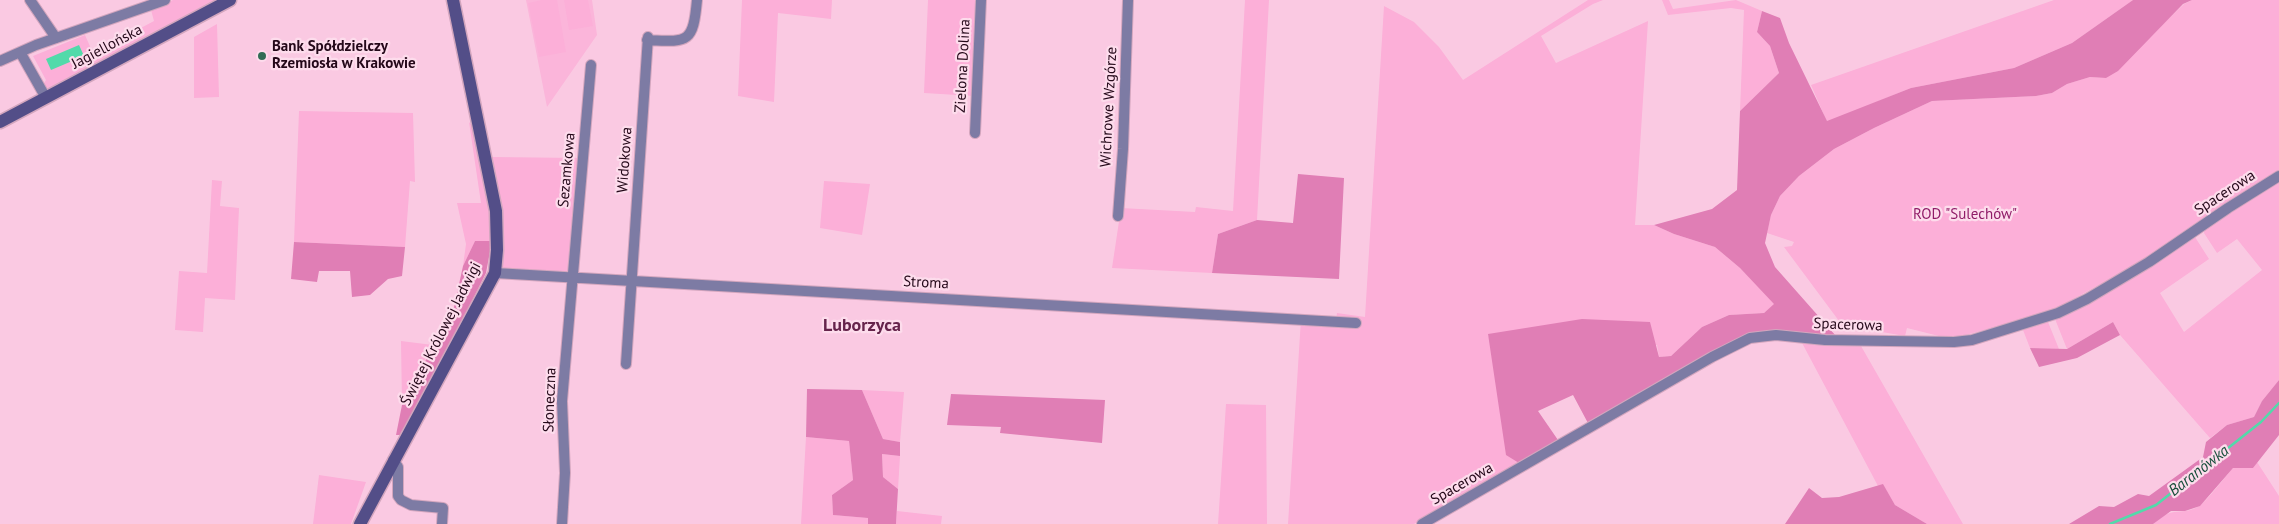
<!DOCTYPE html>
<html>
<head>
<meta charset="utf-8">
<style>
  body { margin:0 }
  canvas { display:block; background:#fac9e2 }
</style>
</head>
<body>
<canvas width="2279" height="524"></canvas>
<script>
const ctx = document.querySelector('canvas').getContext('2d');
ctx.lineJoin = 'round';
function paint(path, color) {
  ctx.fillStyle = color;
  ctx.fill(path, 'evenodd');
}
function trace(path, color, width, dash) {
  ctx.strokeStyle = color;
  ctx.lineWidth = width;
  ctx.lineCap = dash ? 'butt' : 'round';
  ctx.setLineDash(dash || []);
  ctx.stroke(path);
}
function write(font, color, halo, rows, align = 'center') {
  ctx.font = font + ' "PT Sans",sans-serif';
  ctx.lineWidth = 4.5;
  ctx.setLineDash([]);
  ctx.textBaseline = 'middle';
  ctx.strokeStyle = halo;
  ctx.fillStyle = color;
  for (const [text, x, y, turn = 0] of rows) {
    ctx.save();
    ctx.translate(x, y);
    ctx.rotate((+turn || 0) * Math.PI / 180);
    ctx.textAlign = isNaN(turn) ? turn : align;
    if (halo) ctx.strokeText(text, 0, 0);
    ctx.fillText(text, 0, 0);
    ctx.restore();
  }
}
paint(new Path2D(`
  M 526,0 L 592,0 L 597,35 L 547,107 Z`), '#fbb5da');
paint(new Path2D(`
  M 173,0 L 216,0 L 49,89 L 43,85 L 46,80 L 33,56 L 85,35 L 96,60 L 124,45 L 120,39 L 154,21 L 151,10 Z
  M 542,0 L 557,0 L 566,52 L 539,57 L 528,3 Z
  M 564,0 L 588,0 L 593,26 L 569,30 Z
  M 742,0 L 832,0 L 831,19 L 778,13 L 774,102 L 738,96 Z
  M 928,0 L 980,0 L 974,96 L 924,93 Z
  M 1245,0 L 1269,0 L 1257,220 L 1218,234 L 1212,273 L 1112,268 L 1121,208 L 1195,212 L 1196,207 L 1233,211 Z
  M 1588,0 L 1603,0 L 1593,4 L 1541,36 L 1556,63 L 1648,21 L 1635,225 L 1654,225 L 1674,234 L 1715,247 L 1740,268 L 1775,304 L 1764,313 L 1729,315 L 1702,327 L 1671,356 L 1659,357 L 1657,345 L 1488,334 L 1519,463 L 1414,524 L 1288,524 L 1301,319 L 1336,321 L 1337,313 L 1365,317 L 1384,6 L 1414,22 L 1439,47 L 1463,80 Z
  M 1662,0 L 1669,0 L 1673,9 L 1736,0 L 1762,11 L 1757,32 L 1770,46 L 1779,73 L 1740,111 L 1744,10 L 1731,8 L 1668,15 Z
  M 2054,0 L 2133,0 L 2072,43 L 2014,68 L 1911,88 L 1827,122 L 1811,85 Z
  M 2192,0 L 2279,0 L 2279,173 L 2144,260 L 2050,312 L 1951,339 L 1907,328 L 1905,336 L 1842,325 L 1784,247 L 1792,246 L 1794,242 L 1767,233 L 1771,215 L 1780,196 L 1799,176 L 1834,149 L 1874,128 L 1932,101 L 2036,96 L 2052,93 L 2067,84 L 2090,77 L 2106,78 L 2184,4 Z
  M 217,24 L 219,97 L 194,98 L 194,37 Z
  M 299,111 L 413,113 L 415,182 L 410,181 L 405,247 L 294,242 Z
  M 469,122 L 473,127 L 489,203 L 492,241 L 475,241 L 463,266 L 466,244 L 457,203 L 481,203 Z
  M 492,157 L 580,158 L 570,273 L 500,269 L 503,226 Z
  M 212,180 L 222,181 L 220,206 L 239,208 L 235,300 L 205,298 L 203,332 L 175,330 L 179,271 L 207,273 Z
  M 824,181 L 870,184 L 862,235 L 820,228 Z
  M 2279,182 L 2279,380 L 2262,401 L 2254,417 L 2227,425 L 2210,438 L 2120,335 L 2113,322 L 2067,349 L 2055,319 L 2124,283 L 2191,238 L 2195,237 L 2209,259 L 2160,293 L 2184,332 L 2262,270 L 2237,239 L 2217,253 L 2204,233 L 2205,228 Z
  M 2048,322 L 2059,349 L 2030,348 L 2023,330 Z
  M 401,341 L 433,345 L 402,405 Z
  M 1801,341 L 1861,346 L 1963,524 L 1927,524 L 1895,505 L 1883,485 L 1878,486 Z
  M 862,390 L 904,392 L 900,442 L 883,439 Z
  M 1226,404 L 1266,405 L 1267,524 L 1218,524 Z
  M 806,437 L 849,441 L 853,480 L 832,495 L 833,515 L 868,518 L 868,524 L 801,524 Z
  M 882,454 L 900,456 L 898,489 L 883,477 Z
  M 2257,462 L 2279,496 L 2279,524 L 2153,524 C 2173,504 2182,517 2199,506 C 2207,501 2225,477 2233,468 L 2253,468 Z
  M 319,475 L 366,482 L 351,524 L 313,524 Z
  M 897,511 L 942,516 L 941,524 L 896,524 Z`), '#fcafd8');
paint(new Path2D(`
  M 2133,0 L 2192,0 L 2183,4 L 2118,71 L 2106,78 L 2090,77 L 2067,84 L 2052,93 L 2036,96 L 1932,101 L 1874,128 L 1834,149 L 1799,176 L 1780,196 L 1771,215 L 1765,243 L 1775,267 L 1836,336 L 1751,334 L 1589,425 L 1573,395 L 1538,411 L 1558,440 L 1519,463 L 1506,455 L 1488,334 L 1582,319 L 1650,322 L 1659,357 L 1671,356 L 1702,327 L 1729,315 L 1764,313 L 1774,304 L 1740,268 L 1715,247 L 1674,234 L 1654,225 L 1712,209 L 1737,190 L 1740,111 L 1779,73 L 1770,46 L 1757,32 L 1762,11 L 1780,18 L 1789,43 L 1827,121 L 1911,88 L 2014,68 L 2072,43 Z
  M 1298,174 L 1344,178 L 1339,279 L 1212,273 L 1218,234 L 1257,220 L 1293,223 Z
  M 475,241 L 492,241 L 486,273 L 451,343 L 400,435 L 396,435 L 402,405 L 454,307 L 463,266 Z
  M 294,242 L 405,247 L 402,276 L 388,279 L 370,295 L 352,297 L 350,271 L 319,271 L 317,282 L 291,279 Z
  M 2113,322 L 2120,335 L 2077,358 L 2039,367 L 2030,348 L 2067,349 Z
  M 2279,380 L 2279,435 L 2253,468 L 2233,468 L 2200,506 L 2185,511 L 2171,511 L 2153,524 L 2069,524 L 2099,506 L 2114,507 L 2138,494 L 2149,496 L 2203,457 L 2206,442 L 2227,425 L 2254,417 L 2262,401 Z
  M 807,389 L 862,390 L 883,439 L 900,442 L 900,456 L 882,454 L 883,477 L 898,489 L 896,524 L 868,524 L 868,518 L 833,515 L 832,495 L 853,480 L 849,441 L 806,437 Z
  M 951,394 L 1105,400 L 1102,443 L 1000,433 L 1001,427 L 947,425 Z
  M 1883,484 L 1895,505 L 1927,524 L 1785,524 L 1809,488 L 1822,498 L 1839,497 Z`), '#e07eb5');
paint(new Path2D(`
  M 79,45 L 84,56 L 51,70 L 46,59 Z`), '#52daaa');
trace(new Path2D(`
  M 2110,524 L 2156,505 L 2261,422 L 2279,403`), '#52daaa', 2.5);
const street = new Path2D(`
  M 30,0 L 56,38
  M 647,40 C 688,42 693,44 697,0
  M 20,52 L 46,98
  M 0,61 L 36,45 L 165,0
  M 975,133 L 981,0
  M 1118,216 L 1123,149 L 1128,0
  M 495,273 L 1356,323
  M 626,364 L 648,37
  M 393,460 L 398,467 L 398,496 L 401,500 L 411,505 L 443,508 L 442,524
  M 562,524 L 565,473 L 562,401 L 591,65
  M 1422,524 L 1712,357 L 1750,338 L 1776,335 L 1825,340 L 1954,342 L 1972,340 L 2058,313 L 2087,299 L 2149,262 L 2228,208 L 2279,176`);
const secondary = new Path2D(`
  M 0,122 L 230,0
  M 360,524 L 495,273 L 497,250 L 496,211 L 453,0`);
trace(street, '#d3a6be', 12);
trace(secondary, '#d3a6be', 15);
trace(street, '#7d7ba4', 10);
trace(secondary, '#534e88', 12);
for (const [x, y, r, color] of [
  [262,56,5,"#316c55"]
]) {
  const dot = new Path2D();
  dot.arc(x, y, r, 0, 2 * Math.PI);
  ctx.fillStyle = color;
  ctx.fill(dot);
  trace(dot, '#fddcec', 2);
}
write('15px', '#240819', '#fddcec', [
  ["Jagiellońska",107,47,-28],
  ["Zielona Dolina",963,66,-87],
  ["Wichrowe Wzgórze",1109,107,-87],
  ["Widokowa",625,160,-86],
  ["Sezamkowa",567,170,-85],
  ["Spacerowa",2225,193,-33],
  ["Stroma",926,283,3],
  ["Spacerowa",1848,325,2],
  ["Świętej Królowej Jadwigi",441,334,-63],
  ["Słoneczna",550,400,-88],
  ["Spacerowa",1462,484,-30]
]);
write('bold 15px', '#240819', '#fddcec', [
  ["Bank Spółdzielczy",272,47],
  ["Rzemiosła w Krakowie",272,64]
], 'left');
write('15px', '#901c68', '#fddcec', [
  ["ROD \"Sulechów\"",1965,215]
]);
write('italic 16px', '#174f3b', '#fddcec', [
  ["Baranówka",2199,471,-38]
]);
write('bold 18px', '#66244c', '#fddcec', [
  ["Luborzyca",862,326]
]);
</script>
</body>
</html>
